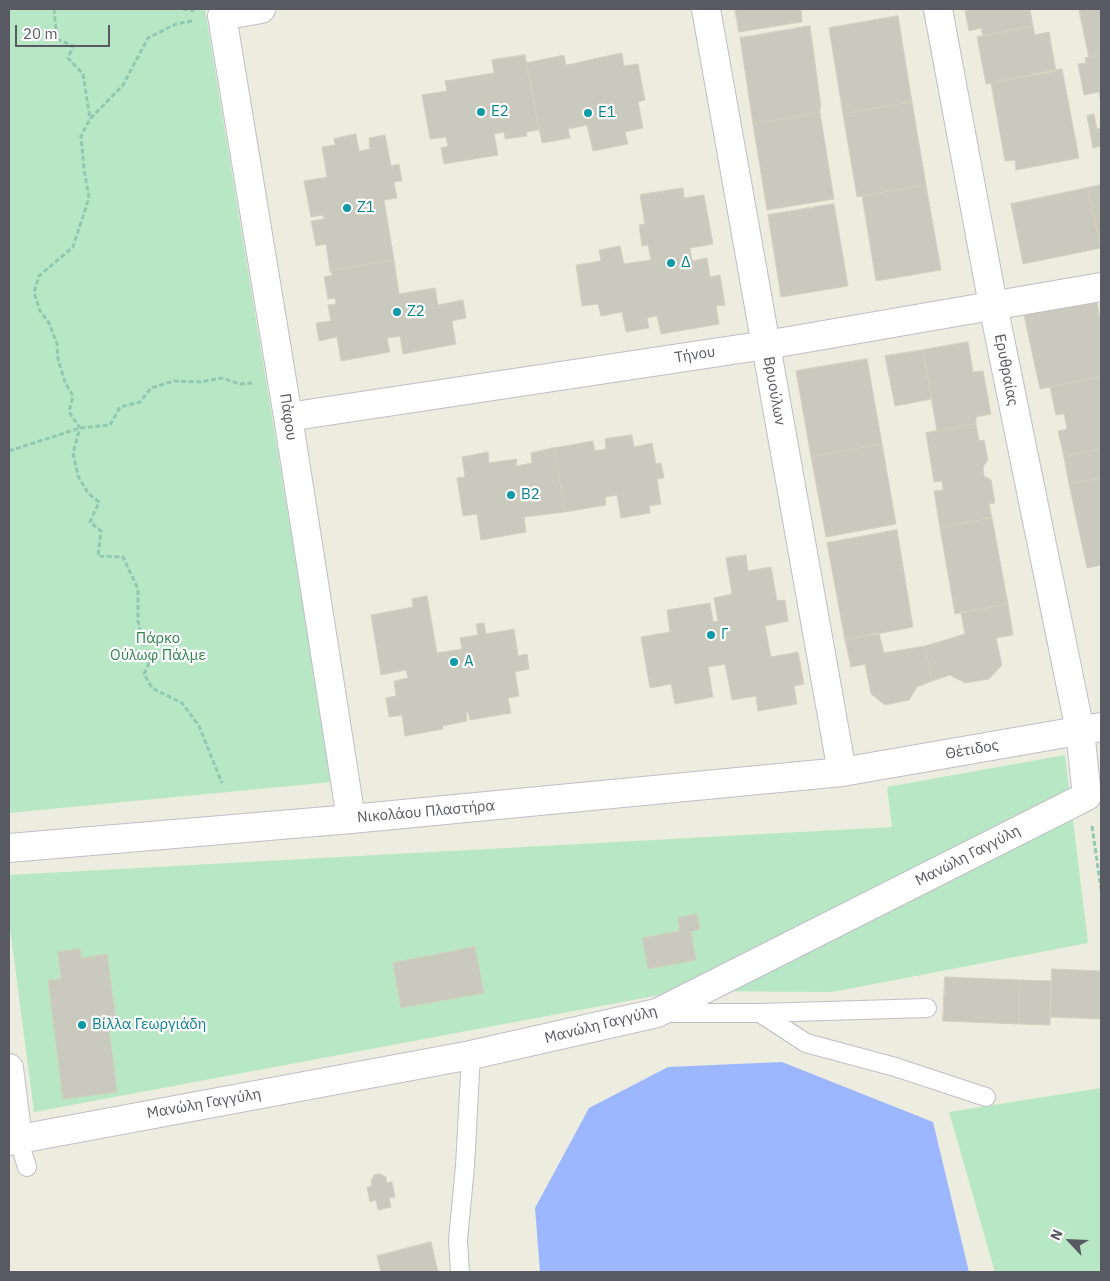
<!DOCTYPE html>
<html>
<head>
<meta charset="utf-8">
<style>
  body { margin:0 }
  #map { position:relative; width:1110px; height:1281px; overflow:hidden; background:#eceddf; font-family:"IBM Plex Sans",sans-serif }
  canvas { display:block }
  .frame { position:absolute; inset:0; border:10px solid #585962; pointer-events:none }
  .north { position:absolute; left:1045px; top:1216px; width:50px; height:50px; -webkit-text-stroke:4px #fff; paint-order:stroke; rotate:295deg; font-size:14px; font-weight:700; line-height:20px; text-align:center; color:#585962 }
  .north::after { content:''; display:block; margin:auto; width:18px; height:22px; background:#585962; clip-path:polygon(50% 0,100% 100%,50% 72%,0 100%) }
  .scale { position:absolute; left:15px; top:25px; width:95px; height:22px; box-sizing:border-box; border:2px solid #585962; border-top:0; padding-left:6px; font-size:15px; line-height:18px; white-space:nowrap; color:#585962; -webkit-text-stroke:4px #fff; paint-order:stroke }
</style>
</head>
<body>
<div id="map">
<canvas width="1110" height="1281"></canvas>
<div class="frame"></div>
<div class="north">N</div>
<div class="scale">20 m</div>
</div>
<script>
const ctx = document.querySelector('canvas').getContext('2d');
ctx.lineJoin = 'round';
function paint(path, color) {
  ctx.fillStyle = color;
  ctx.fill(path, 'evenodd');
}
function trace(path, color, width, dash) {
  ctx.strokeStyle = color;
  ctx.lineWidth = width;
  ctx.lineCap = dash ? 'butt' : 'round';
  ctx.setLineDash(dash || []);
  ctx.stroke(path);
}
function write(font, color, halo, rows, align = 'center') {
  ctx.font = font + ' "IBM Plex Sans",sans-serif';
  ctx.lineWidth = 4.5;
  ctx.setLineDash([]);
  ctx.textBaseline = 'middle';
  ctx.strokeStyle = halo;
  ctx.fillStyle = color;
  for (const [text, x, y, turn = 0] of rows) {
    ctx.save();
    ctx.translate(x, y);
    ctx.rotate((+turn || 0) * Math.PI / 180);
    ctx.textAlign = isNaN(turn) ? turn : align;
    if (halo) ctx.strokeText(text, 0, 0);
    ctx.fillText(text, 0, 0);
    ctx.restore();
  }
}
paint(new Path2D(`
  M 9,9 L 205,9 L 332,782 L 9,813 Z
  M 1065,755 L 1088,943 L 832,992 L 681,991 L 34,1112 L 9,921 L 9,875 L 892,827 L 887,787 Z
  M 1101,1088 L 1101,1272 L 995,1272 L 949,1112 Z`), '#b8e7c6');
paint(new Path2D(`
  M 782,1062 L 933,1122 L 969,1272 L 540,1272 L 535,1208 L 589,1108 L 668,1067 Z`), '#9cb7ff');
const building = new Path2D(`
  M 735,9 L 801,9 L 802,22 L 739,32 Z
  M 972,9 L 1030,9 L 1033,26 L 983,36 L 981,28 L 969,31 L 965,11 Z
  M 1079,9 L 1101,9 L 1101,55 L 1089,57 Z
  M 898,16 L 912,102 L 843,114 L 829,28 Z
  M 810,26 L 821,107 L 820,107 L 820,113 L 753,124 L 740,38 Z
  M 1033,26 L 1035,35 L 1049,32 L 1056,71 L 986,84 L 977,37 Z
  M 622,53 L 624,66 L 638,64 L 645,100 L 638,102 L 643,128 L 625,132 L 628,144 L 593,151 L 587,125 L 568,129 L 570,138 L 542,143 L 526,63 L 564,55 L 566,65 Z
  M 525,55 L 539,130 L 526,132 L 527,136 L 505,139 L 504,132 L 494,134 L 498,155 L 444,164 L 441,148 L 448,146 L 446,137 L 430,139 L 422,95 L 447,91 L 445,81 L 494,73 L 492,60 Z
  M 1101,55 L 1101,103 L 1099,92 L 1084,95 L 1078,64 L 1086,63 L 1085,58 Z
  M 1062,69 L 1079,158 L 1016,170 L 1015,160 L 1005,161 L 991,83 Z
  M 912,102 L 926,185 L 857,197 L 843,114 Z
  M 820,113 L 834,199 L 767,210 L 753,124 Z
  M 1094,114 L 1097,129 L 1101,128 L 1101,146 L 1093,148 L 1087,116 Z
  M 356,134 L 359,151 L 370,149 L 369,138 L 385,135 L 391,166 L 399,164 L 402,181 L 394,182 L 397,198 L 384,200 L 394,260 L 330,271 L 326,244 L 316,246 L 311,221 L 324,219 L 323,215 L 311,217 L 304,181 L 327,177 L 322,147 L 335,145 L 334,139 Z
  M 926,185 L 941,270 L 876,281 L 862,196 Z
  M 1101,185 L 1101,247 L 1087,188 Z
  M 683,188 L 684,198 L 704,195 L 713,244 L 690,248 L 692,261 L 707,258 L 710,277 L 720,275 L 725,305 L 716,306 L 719,324 L 661,334 L 657,316 L 647,318 L 649,328 L 626,332 L 622,312 L 601,316 L 598,304 L 582,306 L 576,265 L 601,261 L 599,250 L 620,246 L 624,264 L 651,260 L 648,245 L 642,246 L 639,225 L 645,224 L 640,195 Z
  M 1087,188 L 1101,248 L 1023,264 L 1011,204 Z
  M 834,204 L 848,286 L 781,297 L 768,215 Z
  M 394,260 L 399,294 L 435,288 L 438,305 L 463,300 L 466,318 L 452,321 L 456,344 L 403,354 L 400,336 L 387,338 L 390,352 L 341,361 L 337,337 L 319,341 L 316,323 L 331,321 L 328,305 L 336,304 L 335,298 L 328,299 L 324,277 L 333,275 L 330,271 Z
  M 1096,299 L 1101,323 L 1101,377 L 1040,389 L 1024,315 Z
  M 968,342 L 973,372 L 983,371 L 991,414 L 976,417 L 976,424 L 937,431 L 923,350 Z
  M 923,350 L 932,399 L 895,406 L 885,356 Z
  M 867,359 L 882,444 L 811,457 L 796,371 Z
  M 1101,377 L 1101,449 L 1064,457 L 1058,431 L 1067,429 L 1064,414 L 1056,415 L 1050,387 Z
  M 976,424 L 979,441 L 984,440 L 988,460 L 983,467 L 984,476 L 991,480 L 995,503 L 989,504 L 992,518 L 940,528 L 934,491 L 943,490 L 942,481 L 934,482 L 926,433 Z
  M 632,435 L 634,447 L 652,443 L 656,464 L 661,463 L 664,478 L 657,479 L 661,504 L 649,506 L 650,513 L 621,518 L 617,495 L 605,497 L 606,505 L 565,512 L 554,448 L 593,441 L 595,451 L 606,449 L 605,439 Z
  M 882,444 L 896,524 L 826,537 L 811,457 Z
  M 554,448 L 565,512 L 524,517 L 526,532 L 481,540 L 477,514 L 463,516 L 457,478 L 465,477 L 462,457 L 488,452 L 489,463 L 517,459 L 516,466 L 532,463 L 531,453 Z
  M 1101,449 L 1101,478 L 1069,484 L 1064,457 Z
  M 1101,478 L 1101,565 L 1087,568 L 1069,484 Z
  M 992,518 L 1008,604 L 955,614 L 940,528 Z
  M 897,530 L 913,627 L 845,640 L 827,543 Z
  M 746,555 L 748,571 L 771,567 L 777,601 L 785,600 L 788,621 L 765,626 L 771,657 L 798,652 L 804,684 L 794,686 L 797,704 L 758,711 L 756,696 L 732,700 L 725,664 L 708,667 L 713,697 L 675,704 L 671,684 L 650,688 L 641,637 L 670,632 L 667,610 L 710,603 L 713,622 L 718,621 L 714,598 L 732,594 L 726,558 Z
  M 427,596 L 437,653 L 462,649 L 460,638 L 478,635 L 476,624 L 484,623 L 486,634 L 514,629 L 518,656 L 527,654 L 529,669 L 515,672 L 519,696 L 508,698 L 511,713 L 470,720 L 468,712 L 466,713 L 467,721 L 442,726 L 443,729 L 405,736 L 402,715 L 389,717 L 386,698 L 396,696 L 394,681 L 408,678 L 406,670 L 381,675 L 371,615 L 413,607 L 412,599 Z
  M 1008,604 L 1013,635 L 996,638 L 1002,665 L 989,679 L 965,683 L 950,675 L 932,681 L 925,646 L 965,634 L 961,613 Z
  M 879,633 L 884,653 L 925,646 L 932,681 L 917,687 L 909,700 L 885,705 L 871,694 L 865,664 L 851,667 L 845,640 Z
  M 697,914 L 700,929 L 691,932 L 696,960 L 648,969 L 642,938 L 680,931 L 678,918 Z
  M 475,947 L 484,993 L 401,1008 L 393,963 Z
  M 80,949 L 82,958 L 107,954 L 116,1020 L 108,1021 L 117,1092 L 63,1099 L 48,980 L 61,979 L 58,952 Z
  M 1052,969 L 1101,971 L 1101,1019 L 1050,1017 Z
  M 945,977 L 1020,980 L 1019,1024 L 943,1021 Z
  M 1020,980 L 1051,981 L 1050,1025 L 1019,1024 Z
  M 380,1174 L 386,1177 L 387,1183 L 392,1182 L 395,1197 L 389,1198 L 391,1207 L 378,1210 L 376,1200 L 370,1202 L 367,1187 L 372,1186 L 371,1181 L 374,1175 Z
  M 431,1242 L 438,1272 L 381,1272 L 377,1256 Z`);
paint(building, '#cac9be');
trace(building, '#d2d1bd', 1);
const service = new Path2D(`
  M 665,1013 L 760,1013 L 927,1008
  M 760,1013 L 806,1043 L 895,1067 L 986,1097
  M 18,1138 L 27,1167
  M 460,1272 L 458,1240 L 465,1166 L 471,1055`);
const minor = new Path2D(`
  M 261,9 L 222,16 L 288,417 L 351,819
  M 288,417 L 766,345
  M 842,772 L 1101,727
  M 9,1068 L 18,1138
  M 9,1141 L 471,1055 L 657,1013 L 1087,796 L 1080,731 L 993,305 L 938,9`);
const tertiary = new Path2D(`
  M 766,345 L 1101,287
  M 9,848 L 351,819 L 842,772 L 706,9`);
trace(service, '#bebfc7', 20);
trace(minor, '#bebfc7', 30);
trace(tertiary, '#bebfc7', 30);
trace(new Path2D(`
  M 54,9 L 57,39 L 73,46 L 68,58 L 83,74 L 90,119
  M 183,9 L 194,11
  M 192,21 L 176,24 L 148,38 L 123,85 L 90,119 L 81,136 L 84,169 L 89,198 L 73,247 L 39,276 L 34,292 L 40,311 L 49,323 L 57,344 L 58,359 L 65,382 L 73,396 L 69,412 L 80,428 L 73,453 L 78,476 L 88,493 L 99,502 L 90,522 L 101,531 L 98,556 L 123,557 L 138,589 L 138,621 L 146,653 L 150,661 L 144,674 L 152,688 L 182,703 L 199,726 L 222,783
  M 9,451 L 80,428 L 110,425 L 120,407 L 140,402 L 151,388 L 174,381 L 200,382 L 221,378 L 240,384 L 252,383
  M 1092,826 L 1101,889`), '#91c8b1', 3, [5, 2.5]);
trace(service, '#fff', 18);
trace(minor, '#fff', 28);
trace(tertiary, '#fff', 28);
for (const [x, y, r, color] of [
  [481,112,5,"#0f9aa8"],
  [588,113,5,"#0f9aa8"],
  [347,208,5,"#0f9aa8"],
  [671,263,5,"#0f9aa8"],
  [397,312,5,"#0f9aa8"],
  [511,495,5,"#0f9aa8"],
  [711,635,5,"#0f9aa8"],
  [454,662,5,"#0f9aa8"],
  [82,1025,5,"#0f9aa8"]
]) {
  const dot = new Path2D();
  dot.arc(x, y, r, 0, 2 * Math.PI);
  ctx.fillStyle = color;
  ctx.fill(dot);
  trace(dot, '#fff', 2);
}
write('15px', '#0d838f', '#fff', [
  ["E2",491,112],
  ["E1",598,113],
  ["Ζ1",357,208],
  ["Δ",681,263],
  ["Ζ2",407,312],
  ["Β2",521,495],
  ["Γ",721,635],
  ["Α",464,662],
  ["Βίλλα Γεωργιάδη",92,1025]
], 'left');
write('15px', '#585962', '#fff', [
  ["Τήνου",695,355,-9],
  ["Ερυθραίας",1006,370,79],
  ["Βρυούλων",774,391,80],
  ["Πάφου",288,417,81],
  ["Θέτιδος",972,750,-10],
  ["Νικολάου Πλαστήρα",426,812,-5],
  ["Μανώλη Γαγγύλη",968,856,-27],
  ["Μανώλη Γαγγύλη",601,1025,-14],
  ["Μανώλη Γαγγύλη",204,1104,-10]
]);
write('15px', '#2d854a', '#fff', [
  ["Πάρκο",158,639],
  ["Ούλωφ Πάλμε",158,656]
]);
</script>
</body>
</html>
